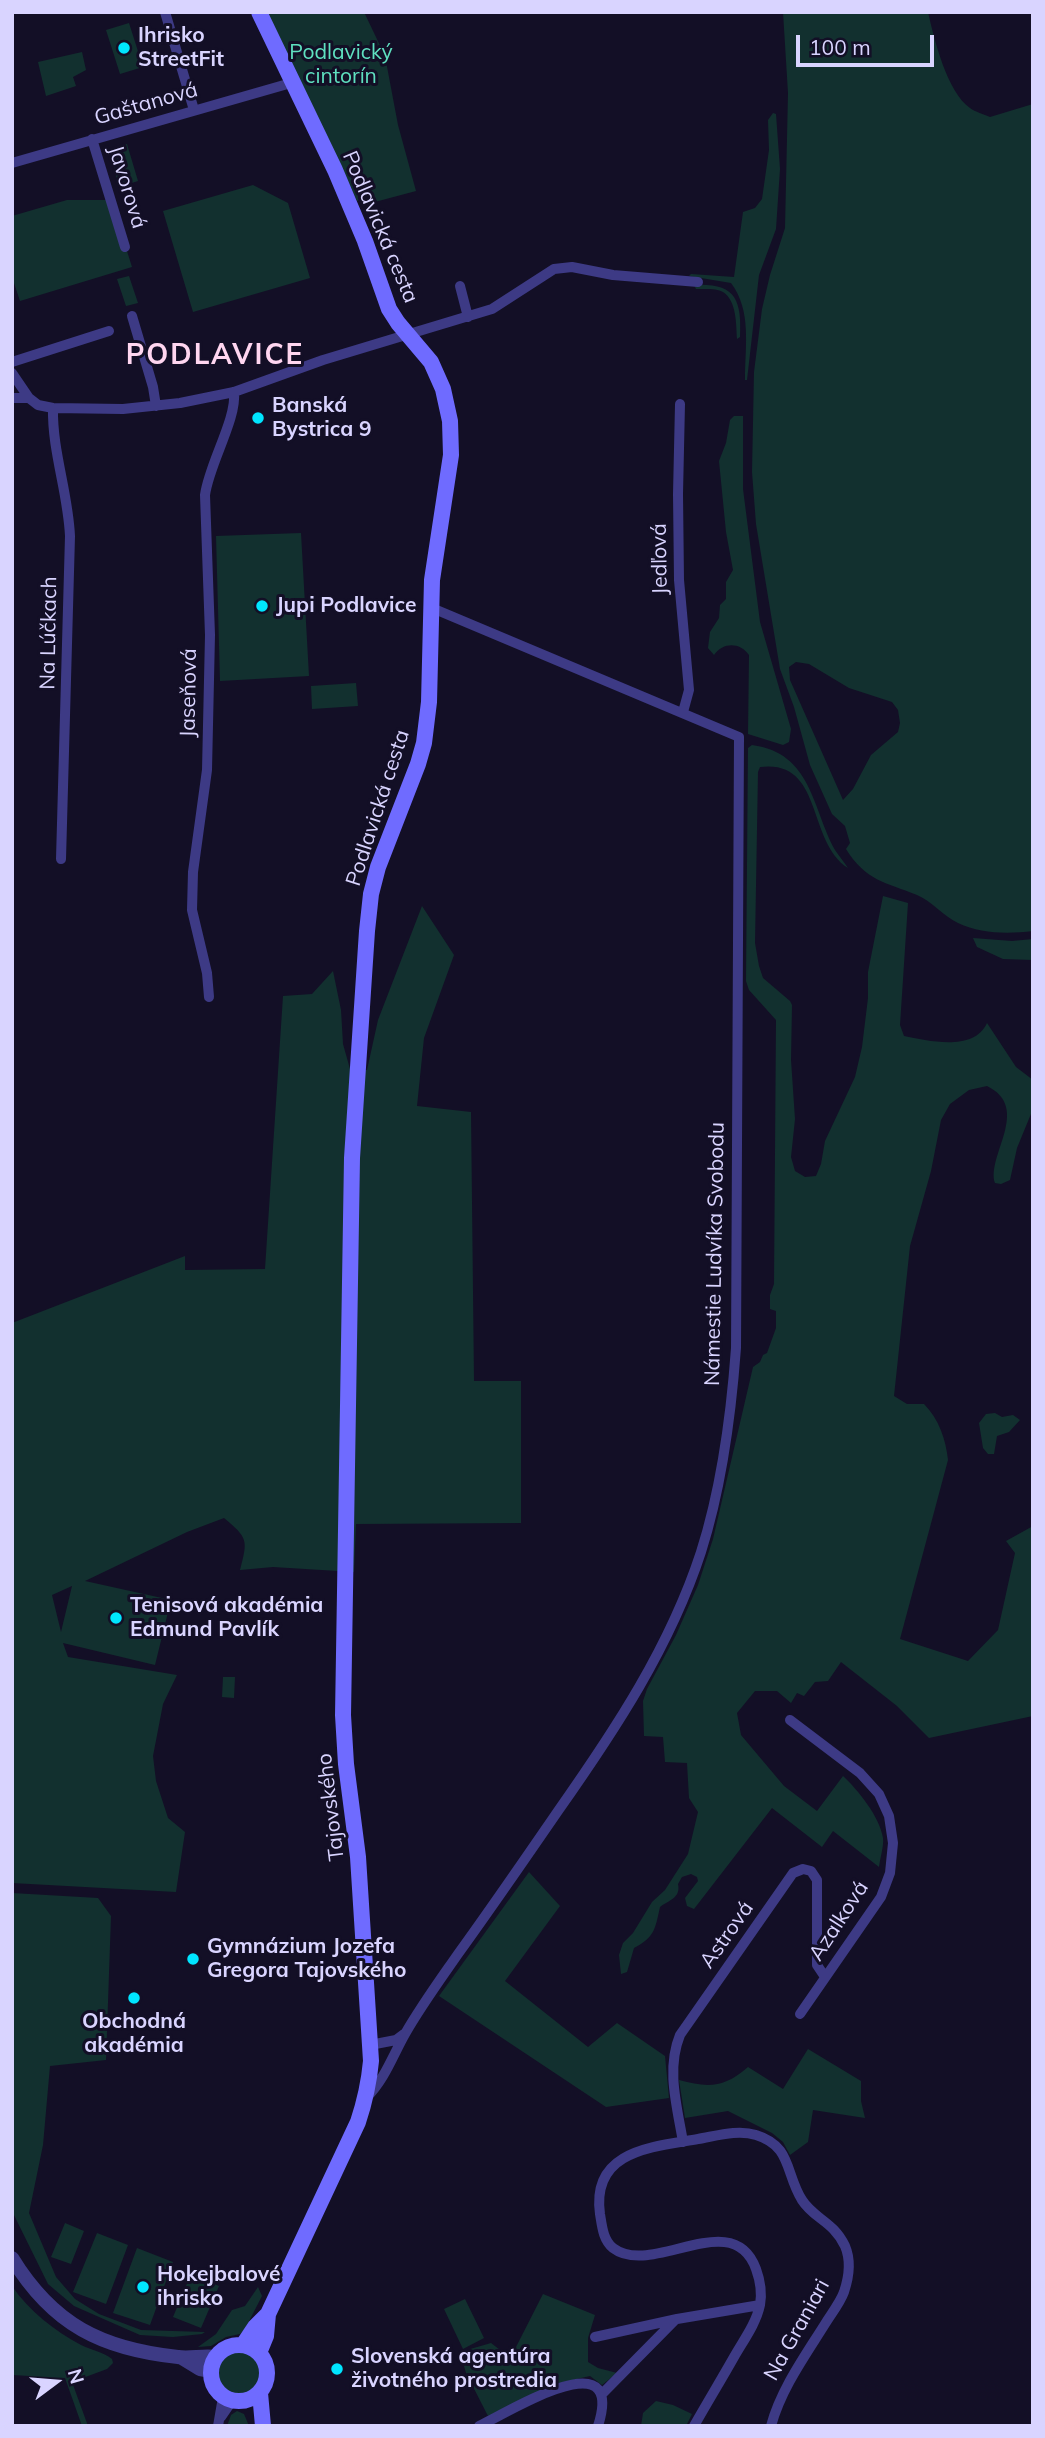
<!DOCTYPE html>
<html>
<head>
<meta charset="utf-8">
<style>
  body { margin:0 }
  #map { position:relative; width:1045px; height:2438px; overflow:hidden; background:#130f26; font-family:Mulish,sans-serif }
  canvas { display:block }
  .frame { position:absolute; inset:0; border:14px solid #d9d4ff; pointer-events:none }
  .north { position:absolute; left:21px; top:2347px; width:70px; height:70px; -webkit-text-stroke:5px #130f26; paint-order:stroke; rotate:74deg; font-size:19px; font-weight:700; line-height:28px; text-align:center; color:#d9d4ff }
  .north::after { content:''; display:block; margin:auto; width:24px; height:32px; background:#d9d4ff; clip-path:polygon(50% 0,100% 100%,50% 72%,0 100%) }
  .scale { position:absolute; left:796px; top:35px; width:138px; height:32px; box-sizing:border-box; border:4px solid #d9d4ff; border-top:0; padding-left:9px; font-size:21px; line-height:24px; white-space:nowrap; color:#d9d4ff; -webkit-text-stroke:5px #130f26; paint-order:stroke }
</style>
</head>
<body>
<div id="map">
<canvas width="1045" height="2438"></canvas>
<div class="frame"></div>
<div class="north">N</div>
<div class="scale">100 m</div>
</div>
<script>
const ctx = document.querySelector('canvas').getContext('2d');
ctx.lineJoin = 'round';
function paint(path, color) {
  ctx.fillStyle = color;
  ctx.fill(path, 'evenodd');
}
function trace(path, color, width, dash) {
  ctx.strokeStyle = color;
  ctx.lineWidth = width;
  ctx.lineCap = dash ? 'butt' : 'round';
  ctx.setLineDash(dash || []);
  ctx.stroke(path);
}
function write(font, color, halo, rows, align = 'center') {
  ctx.font = font + ' Mulish,sans-serif';
  ctx.lineWidth = 6;
  ctx.setLineDash([]);
  ctx.textBaseline = 'middle';
  ctx.strokeStyle = halo;
  ctx.fillStyle = color;
  for (const [text, x, y, turn = 0] of rows) {
    ctx.save();
    ctx.translate(x, y);
    ctx.rotate((+turn || 0) * Math.PI / 180);
    ctx.textAlign = isNaN(turn) ? turn : align;
    if (halo) ctx.strokeText(text, 0, 0);
    ctx.fillText(text, 0, 0);
    ctx.restore();
  }
}
paint(new Path2D(`
  M 267,12 L 364,12 L 385,56 L 398,125 L 416,191 L 371,203 L 367,196 L 357,201 Z
  M 783,12 L 928,12 C 934,39 947,92 970,108 C 975,112 984,114 990,117 L 1033,104 L 1033,931 C 1008,934 981,934 958,923 C 943,916 932,901 917,895 C 885,882 866,881 846,849 L 850,843 L 845,826 L 832,814 L 810,765 L 794,707 L 780,669 L 756,524 L 752,472 L 754,372 L 762,309 L 770,275 L 785,228 L 788,93 ZM 796,662 L 809,664 L 849,688 L 892,702 L 898,710 L 900,723 L 898,732 L 871,755 L 853,789 L 843,800 L 790,680 L 789,667 Z
  M 129,23 L 143,67 L 120,74 L 106,30 Z
  M 82,52 L 86,70 L 73,77 L 76,86 L 46,96 L 38,62 Z
  M 773,113 L 776,114 L 780,169 L 776,229 L 759,275 L 747,380 L 745,380 C 745,346 752,311 731,283 L 689,276 L 691,274 L 734,277 L 743,212 L 755,208 L 762,199 L 769,150 L 768,120 Z
  M 127,144 L 138,181 L 119,187 L 109,150 Z
  M 253,185 L 288,203 L 310,278 L 193,312 L 163,211 Z
  M 67,200 L 111,200 L 132,267 L 20,301 L 12,277 L 12,216 Z
  M 129,276 L 138,303 L 126,306 L 117,279 Z
  M 694,285 C 735,283 742,299 740,337 L 737,339 C 736,325 737,301 723,292 C 717,288 704,289 696,289 Z
  M 734,416 L 743,416 L 743,489 L 760,622 L 791,729 L 789,742 L 783,745 L 748,734 L 749,655 C 740,642 723,642 714,655 L 708,648 L 710,632 L 719,618 L 720,605 L 726,599 L 726,582 L 733,570 L 726,532 L 719,461 L 726,443 L 730,420 Z
  M 301,533 L 309,676 L 220,681 L 216,536 Z
  M 356,683 L 358,706 L 312,709 L 311,686 Z
  M 752,745 C 812,753 812,808 835,850 C 839,856 844,862 848,868 C 806,841 824,759 760,767 L 758,772 L 755,943 L 759,966 L 763,978 L 790,1001 L 792,1005 L 791,1060 L 795,1119 L 791,1157 L 795,1171 L 805,1177 L 816,1176 L 821,1164 L 825,1141 L 855,1077 L 862,1047 L 868,998 L 868,972 L 883,896 L 908,903 L 900,1025 L 904,1036 C 929,1041 974,1052 987,1023 L 1016,1067 L 1033,1080 L 1033,1109 L 1017,1148 L 1010,1180 L 1001,1184 L 995,1183 C 986,1156 1032,1108 987,1086 L 969,1090 L 950,1104 L 941,1120 L 931,1171 L 910,1246 L 894,1396 L 907,1404 L 924,1404 C 939,1419 946,1440 948,1460 L 900,1639 L 968,1661 L 998,1630 L 1015,1553 L 1006,1541 L 1033,1526 L 1033,1716 L 929,1738 L 897,1706 L 841,1662 L 828,1681 L 815,1682 L 804,1696 L 797,1693 L 791,1703 L 777,1691 L 755,1691 L 737,1713 L 741,1735 L 784,1786 L 817,1811 L 843,1776 C 858,1790 880,1817 883,1838 C 884,1846 880,1858 879,1867 L 833,1831 L 822,1847 L 772,1808 L 694,1909 L 687,1906 L 685,1898 L 698,1881 L 697,1877 L 691,1874 L 682,1877 L 678,1884 C 681,1898 669,1900 660,1907 C 655,1929 655,1937 634,1948 L 627,1972 L 621,1974 L 619,1955 L 623,1943 L 633,1933 L 652,1902 L 665,1890 L 688,1854 L 698,1812 L 689,1798 L 687,1763 L 665,1762 L 663,1737 L 644,1736 L 643,1701 L 647,1689 L 676,1635 L 698,1585 L 713,1539 L 753,1367 L 760,1362 L 763,1355 L 767,1353 L 776,1328 L 776,1311 L 770,1309 L 770,1295 L 774,1284 L 776,1020 L 749,990 L 746,981 L 748,748 Z
  M 422,906 L 454,955 L 424,1038 L 417,1106 L 471,1112 L 474,1381 L 521,1381 L 521,1523 L 356,1524 L 354,1572 L 273,1567 L 240,1570 C 248,1540 248,1538 224,1518 L 187,1532 L 85,1581 L 171,1600 L 155,1665 L 63,1643 L 68,1657 L 177,1675 L 163,1704 L 153,1756 L 156,1781 L 168,1818 L 185,1832 L 176,1892 L 12,1883 L 12,1323 L 185,1256 L 185,1270 L 265,1269 L 283,996 L 312,994 L 333,971 L 341,1010 L 343,1044 L 350,1069 L 367,1070 L 378,1020 ZM 72,1586 L 61,1632 L 52,1595 Z
  M 973,938 L 1012,941 L 1033,939 L 1033,960 L 1003,959 L 977,947 Z
  M 995,1413 L 1002,1417 L 1013,1415 L 1020,1420 L 1009,1432 L 997,1436 L 994,1454 L 988,1454 L 983,1448 L 979,1423 L 986,1414 Z
  M 223,1677 L 235,1677 L 234,1698 L 222,1697 Z
  M 529,1872 L 560,1906 L 505,1981 L 588,2047 L 617,2023 L 665,2056 L 669,2098 L 606,2107 L 439,1996 Z
  M 12,1893 L 98,1898 L 111,1916 L 106,2060 L 50,2066 L 43,2145 L 29,2213 L 56,2277 L 75,2299 L 99,2314 L 141,2330 L 205,2332 L 202,2334 L 173,2337 L 140,2335 L 74,2306 L 48,2284 L 12,2211 Z
  M 808,2049 L 861,2081 L 861,2101 L 865,2118 L 813,2110 L 808,2142 L 790,2155 L 783,2142 L 772,2133 L 728,2111 L 685,2118 L 679,2080 C 708,2088 724,2088 748,2067 L 783,2089 Z
  M 65,2223 L 84,2231 L 71,2264 L 51,2257 Z
  M 97,2233 L 128,2245 L 106,2304 L 73,2292 Z
  M 137,2248 L 173,2262 L 150,2325 L 113,2313 Z
  M 191,2274 L 219,2286 L 201,2328 L 173,2317 Z
  M 12,2286 C 29,2311 55,2331 81,2345 C 91,2350 103,2352 112,2359 L 113,2363 L 107,2369 L 72,2382 L 88,2426 L 82,2426 L 65,2378 L 12,2375 Z
  M 258,2287 L 262,2296 L 245,2329 L 240,2334 L 226,2337 L 211,2346 L 198,2347 L 216,2334 L 232,2310 L 245,2306 Z
  M 543,2294 L 595,2315 L 588,2338 L 588,2362 L 598,2368 L 617,2373 L 602,2385 L 590,2376 C 554,2383 521,2401 488,2416 L 466,2373 L 460,2352 L 491,2343 L 504,2353 L 515,2349 Z
  M 465,2299 L 484,2338 L 463,2349 L 444,2309 Z
  M218 2373a21 21 0 1 1 42 0a21 21 0 1 1-42 0Z
  M 656,2401 L 673,2405 L 692,2414 L 686,2426 L 641,2426 L 643,2413 Z
  M 237,2411 L 244,2414 L 249,2426 L 227,2426 L 231,2415 Z`), '#12302f');
trace(new Path2D(`
  M 165,12 L 194,110
  M 92,139 L 125,247
  M 12,163 L 291,83
  M 460,286 L 468,317
  M 132,316 L 153,387 L 156,406
  M 12,362 L 109,331
  M 12,373 L 29,398
  M 12,398 L 29,398 L 38,405 L 53,408 L 123,409 L 180,403 L 234,392 L 323,360 L 492,309 L 554,269 L 572,267 L 613,275 L 698,282
  M 680,404 L 678,494 L 679,580 L 689,690 L 683,712
  M 53,408 C 52,451 68,492 70,536 L 61,859
  M 209,997 L 207,973 L 192,910 L 193,872 L 207,770 L 210,635 L 205,495 C 209,464 237,419 234,392
  M 790,1720 L 860,1773 L 879,1794 L 889,1816 L 893,1843 L 890,1873 L 881,1897 L 800,2014
  M 370,2045 L 396,2040 L 404,2034
  M 367,2097 C 385,2079 393,2055 405,2034 C 421,2006 440,1980 458,1954 C 492,1907 525,1859 558,1811 C 615,1730 670,1647 701,1552 C 722,1486 731,1417 736,1348 L 739,737 L 432,608
  M 683,2142 C 677,2106 666,2069 680,2035 L 793,1873 L 803,1869 L 811,1871 L 817,1880 L 817,1965 L 825,1977
  M 595,2337 L 677,2319 L 760,2305
  M 602,2394 L 676,2319
  M 221,2417 L 232,2401
  M 218,2426 L 223,2397
  M 479,2426 C 509,2412 626,2338 598,2426
  M 694,2426 C 707,2403 721,2380 734,2357 C 743,2341 756,2324 760,2305 C 762,2294 760,2280 756,2269 C 733,2205 652,2278 613,2248 C 603,2240 602,2226 600,2214 C 591,2150 653,2147 698,2139 C 716,2136 738,2129 756,2135 C 792,2146 785,2173 802,2200 C 814,2219 833,2221 845,2246 C 851,2260 849,2277 844,2292 C 840,2303 831,2314 825,2324 C 805,2356 781,2389 771,2426`), '#3d3a85', 10);
trace(new Path2D(`
  M 12,2258 C 53,2325 102,2349 178,2357 C 190,2359 203,2355 216,2357
  M 182,2358 L 200,2369 L 211,2371`), '#3d3a85', 14);
trace(new Path2D(`
  M 259,12 L 335,170 L 365,241 L 389,309 L 398,323 L 431,362 L 443,389 L 450,421 L 451,455 L 432,580 L 429,702 L 424,743 L 418,764 L 378,867 L 371,894 L 367,931 L 352,1158 L 343,1715 L 346,1764 L 358,1857 L 371,2061 C 369,2083 365,2101 358,2122 L 268,2314 L 266,2336 L 259,2353
  M211 2373a28 28 0 1 1 56 0a28 28 0 1 1-56 0Z
  M 243,2345 L 255,2327 L 268,2314
  M 260,2393 L 263,2426`), '#6f6bff', 16);
for (const [x, y, r, color] of [
  [124,48,7,"#00e5ff"],
  [258,418,7,"#00e5ff"],
  [262,606,7,"#00e5ff"],
  [116,1618,7,"#00e5ff"],
  [193,1959,7,"#00e5ff"],
  [134,1998,7,"#00e5ff"],
  [143,2287,7,"#00e5ff"],
  [337,2369,7,"#00e5ff"]
]) {
  const dot = new Path2D();
  dot.arc(x, y, r, 0, 2 * Math.PI);
  ctx.fillStyle = color;
  ctx.fill(dot);
  trace(dot, '#130f26', 2.5);
}
write('bold 21px', '#d9d4ff', '#130f26', [
  ["Ihrisko",138,36],
  ["StreetFit",138,60],
  ["Banská",272,406],
  ["Bystrica 9",272,430],
  ["Jupi Podlavice",276,606],
  ["Tenisová akadémia",130,1606],
  ["Edmund Pavlík",130,1630],
  ["Gymnázium Jozefa",207,1947],
  ["Gregora Tajovského",207,1971],
  ["Obchodná",134,2022,"center"],
  ["akadémia",134,2046,"center"],
  ["Hokejbalové",157,2275],
  ["ihrisko",157,2299],
  ["Slovenská agentúra",351,2357],
  ["životného prostredia",351,2381]
], 'left');
write('21px', '#5fe0c0', '#130f26', [
  ["Podlavický",341,53],
  ["cintorín",341,77]
]);
write('21px', '#d9d4ff', '#130f26', [
  ["Gaštanová",146,104,-16],
  ["Javorová",127,187,73],
  ["Podlavická cesta",380,227,67],
  ["Jedľová",660,559,-91],
  ["Na Lúčkach",49,633,-89],
  ["Jaseňová",189,693,-89],
  ["Podlavická cesta",378,808,-72],
  ["Námestie Ludvíka Svobodu",715,1254,-89],
  ["Tajovského",331,1807,-97],
  ["Azalková",839,1921,-57],
  ["Astrová",727,1935,-55],
  ["Na Graniari",797,2330,-61]
]);
ctx.letterSpacing = '2px';
write('bold 28px', '#ffd6f0', '#130f26', [
  ["PODLAVICE",215,356]
]);
ctx.letterSpacing = '0px';
</script>
</body>
</html>
